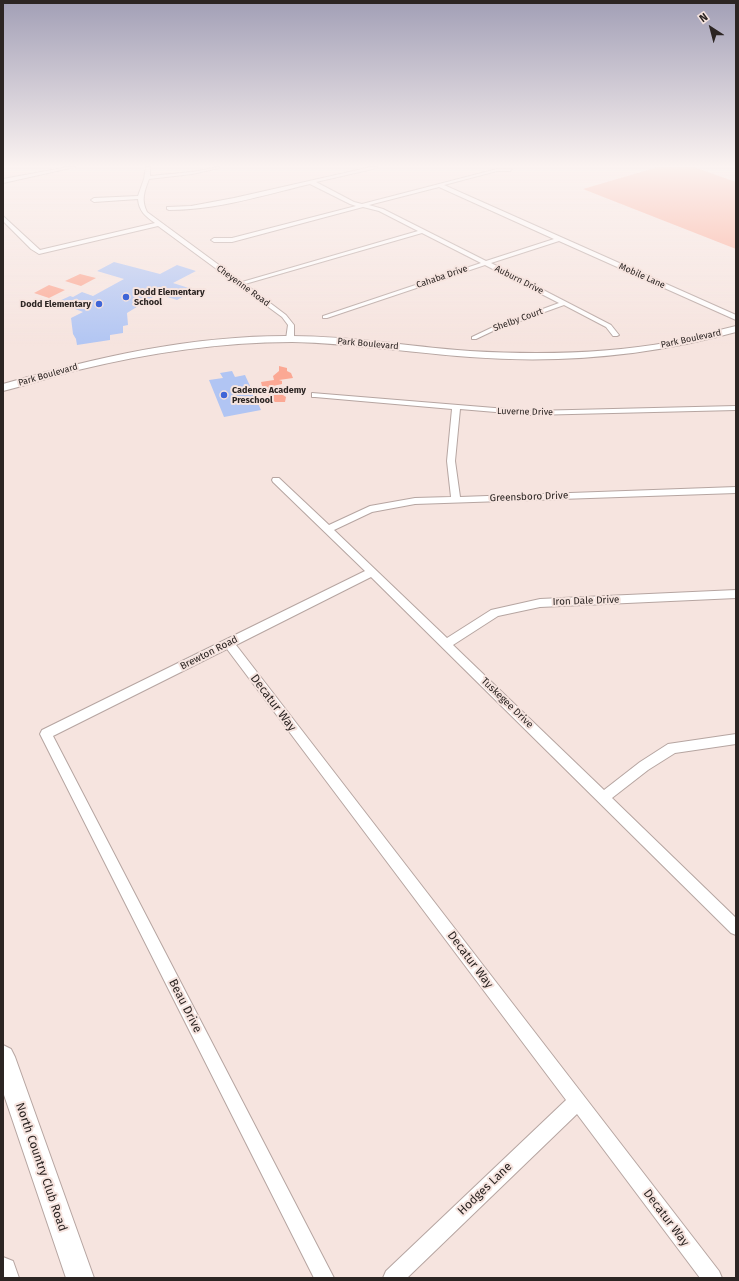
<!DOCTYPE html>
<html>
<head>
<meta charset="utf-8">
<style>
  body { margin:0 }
  #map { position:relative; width:739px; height:1281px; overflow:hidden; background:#f6e4df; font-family:"Fira Sans",sans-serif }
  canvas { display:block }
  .frame { position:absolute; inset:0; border:4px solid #2c2523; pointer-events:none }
  .north { position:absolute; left:691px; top:8px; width:40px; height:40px; -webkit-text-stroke:3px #f6e4df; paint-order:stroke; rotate:324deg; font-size:11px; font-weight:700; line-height:16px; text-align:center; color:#2c2523 }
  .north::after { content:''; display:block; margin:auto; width:14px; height:18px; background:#2c2523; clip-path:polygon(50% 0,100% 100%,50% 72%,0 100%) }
</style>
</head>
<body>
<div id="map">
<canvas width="739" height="1281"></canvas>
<div class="frame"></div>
<div class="north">N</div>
</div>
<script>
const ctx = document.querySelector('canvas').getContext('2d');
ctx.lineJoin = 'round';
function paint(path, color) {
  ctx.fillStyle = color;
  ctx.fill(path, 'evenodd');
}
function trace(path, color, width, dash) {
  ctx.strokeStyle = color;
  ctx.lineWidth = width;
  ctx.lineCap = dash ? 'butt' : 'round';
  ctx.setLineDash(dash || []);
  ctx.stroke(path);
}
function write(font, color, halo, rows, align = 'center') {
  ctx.font = font + ' "Fira Sans",sans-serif';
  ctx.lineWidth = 4;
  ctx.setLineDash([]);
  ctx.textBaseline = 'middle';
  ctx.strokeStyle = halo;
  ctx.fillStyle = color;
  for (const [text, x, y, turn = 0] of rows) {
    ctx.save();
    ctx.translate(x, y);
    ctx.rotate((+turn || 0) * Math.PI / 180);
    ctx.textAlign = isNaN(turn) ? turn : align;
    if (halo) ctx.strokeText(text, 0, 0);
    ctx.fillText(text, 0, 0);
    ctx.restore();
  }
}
paint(new Path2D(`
  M 658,167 L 694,167 L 736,182 L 736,249 L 583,189 Z
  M 80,274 L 96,278 L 81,286 L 65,281 Z
  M 49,285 L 65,290 L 49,298 L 34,293 Z
  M 279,366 L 287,368 L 287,371 L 291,373 L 293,378 L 279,380 L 282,381 L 282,384 L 268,387 L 287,388 L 287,393 L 283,395 L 286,397 L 285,402 L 267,402 L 265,398 L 269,395 L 266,393 L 268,387 L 262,386 L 261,382 L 274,380 L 273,376 L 279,371 Z`), '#fba894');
paint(new Path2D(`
  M 114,262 L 160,274 L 177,265 L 196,271 L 173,283 L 195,290 L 177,300 L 158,294 L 127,313 L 128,325 L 123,326 L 123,333 L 110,335 L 110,340 L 77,345 L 76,339 L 73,334 L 71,318 L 83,312 L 57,302 L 70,296 L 73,297 L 82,292 L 93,296 L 124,279 L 97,271 Z
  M 232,371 L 235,377 L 245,375 L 261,410 L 224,417 L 209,380 L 223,378 L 220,373 Z`), '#b1c5f3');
const minor = new Path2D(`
  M 68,167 L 75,167 L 3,183 L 3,179 Z
  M 146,167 L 150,167 L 150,176 L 192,172 L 219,167 L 219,168 L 192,174 L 149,179 C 144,192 141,200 147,212 L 242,282 L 418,231 L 379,211 L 363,207 L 232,242 L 214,242 L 211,240 L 214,238 L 232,238 L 356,206 L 350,204 L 310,184 C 264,195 217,210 169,210 L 167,209 L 167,207 L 191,206 L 234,198 L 371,167 L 377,167 L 377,168 L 316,182 L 354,202 L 362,204 L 497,169 L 512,169 L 510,171 L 497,171 L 444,185 L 736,315 L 736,320 L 559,241 L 491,263 L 611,325 L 619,335 L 617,336 L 613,336 L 606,327 L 564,305 L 495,330 L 476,339 L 472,339 L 472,337 L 491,328 L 559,303 L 485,265 L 327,318 L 323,318 L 323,316 L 481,263 L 422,233 L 245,284 L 286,315 L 294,325 L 294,339 L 290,341 L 286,339 L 288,325 L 282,317 L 158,226 L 39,254 L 31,249 L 3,221 L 3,216 L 40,250 L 155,223 C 145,216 139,211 138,199 L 94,202 L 91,200 L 94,198 L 138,196 L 144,179 ZM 439,187 L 554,239 L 486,261 L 383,209 L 369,205 Z
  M 312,393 L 531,411 L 736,406 L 736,410 L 531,415 L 460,409 L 455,461 L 460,497 L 736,487 L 736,493 L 415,504 L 372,512 L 334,530 L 447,638 L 491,610 L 540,599 L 736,590 L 736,598 L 540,607 L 498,616 L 453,645 L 604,790 L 640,762 L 668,744 L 736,734 L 736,744 L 675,753 L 648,770 L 612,798 L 736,918 L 736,935 L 731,933 L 371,577 L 236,645 L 719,1271 L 722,1278 L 700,1278 L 577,1114 L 407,1278 L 383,1278 L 386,1271 L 566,1100 L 227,649 L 53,736 L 334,1278 L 314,1278 L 40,734 L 42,730 L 365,571 L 273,482 L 272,480 L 273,478 L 279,478 L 329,525 L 370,506 L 415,498 L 451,497 L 447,461 L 452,409 L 315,397 L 312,397 Z`);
const secondary = new Path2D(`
  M 736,326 L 736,332 C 649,356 560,364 470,357 C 411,353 352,343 292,342 C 220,342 148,353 78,370 C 53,376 28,385 3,391 L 3,384 C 97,357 194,335 292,336 C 352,336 411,347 470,351 C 537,355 605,354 671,342 C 693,338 714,331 736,326 Z
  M 3,1045 L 11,1049 L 15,1057 L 94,1278 L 66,1278 L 3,1092 Z
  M 3,1257 L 13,1261 L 19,1278 L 3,1278 Z`);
trace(minor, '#b6a5a1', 2);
trace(secondary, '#b6a5a1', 2);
paint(minor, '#fff');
paint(secondary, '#fff');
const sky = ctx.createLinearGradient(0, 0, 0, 346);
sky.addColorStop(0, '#a29fb6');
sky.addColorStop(0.48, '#fbf3f1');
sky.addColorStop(1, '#fbf3f100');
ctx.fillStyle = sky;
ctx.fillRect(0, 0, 739, 346);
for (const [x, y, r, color] of [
  [126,297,4,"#3f65d7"],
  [99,304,4,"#3f65d7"],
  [224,395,4,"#3f65d7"]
]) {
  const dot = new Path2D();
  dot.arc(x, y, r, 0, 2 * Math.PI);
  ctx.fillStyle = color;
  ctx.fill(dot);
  trace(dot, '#f6e4df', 1.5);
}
write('9px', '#2c2523', '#f6e4df', [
  ["Mobile Lane",642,276,24],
  ["Cahaba Drive",442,277,-19],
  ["Auburn Drive",519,280,27],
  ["Cheyenne Road",243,286,36],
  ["Shelby Court",518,320,-20],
  ["Park Boulevard",691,339,-12],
  ["Park Boulevard",368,344,5],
  ["Park Boulevard",48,375,-16],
  ["Luverne Drive",525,412,1]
]);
write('bold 9px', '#2c2523', '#f6e4df', [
  ["Dodd Elementary",134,292],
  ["School",134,302],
  ["Dodd Elementary",91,304,"right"],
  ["Cadence Academy",232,390],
  ["Preschool",232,400]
], 'left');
write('10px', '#2c2523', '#f6e4df', [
  ["Greensboro Drive",529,497,-2],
  ["Iron Dale Drive",586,601,-2],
  ["Brewton Road",209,653,-27],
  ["Tuskegee Drive",507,703,44]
]);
write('12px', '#2c2523', '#f6e4df', [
  ["Decatur Way",273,703,53],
  ["Decatur Way",470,960,53],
  ["Beau Drive",185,1006,63],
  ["North Country Club Road",41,1167,71],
  ["Hodges Lane",485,1189,-44],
  ["Decatur Way",666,1218,53]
]);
</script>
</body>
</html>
